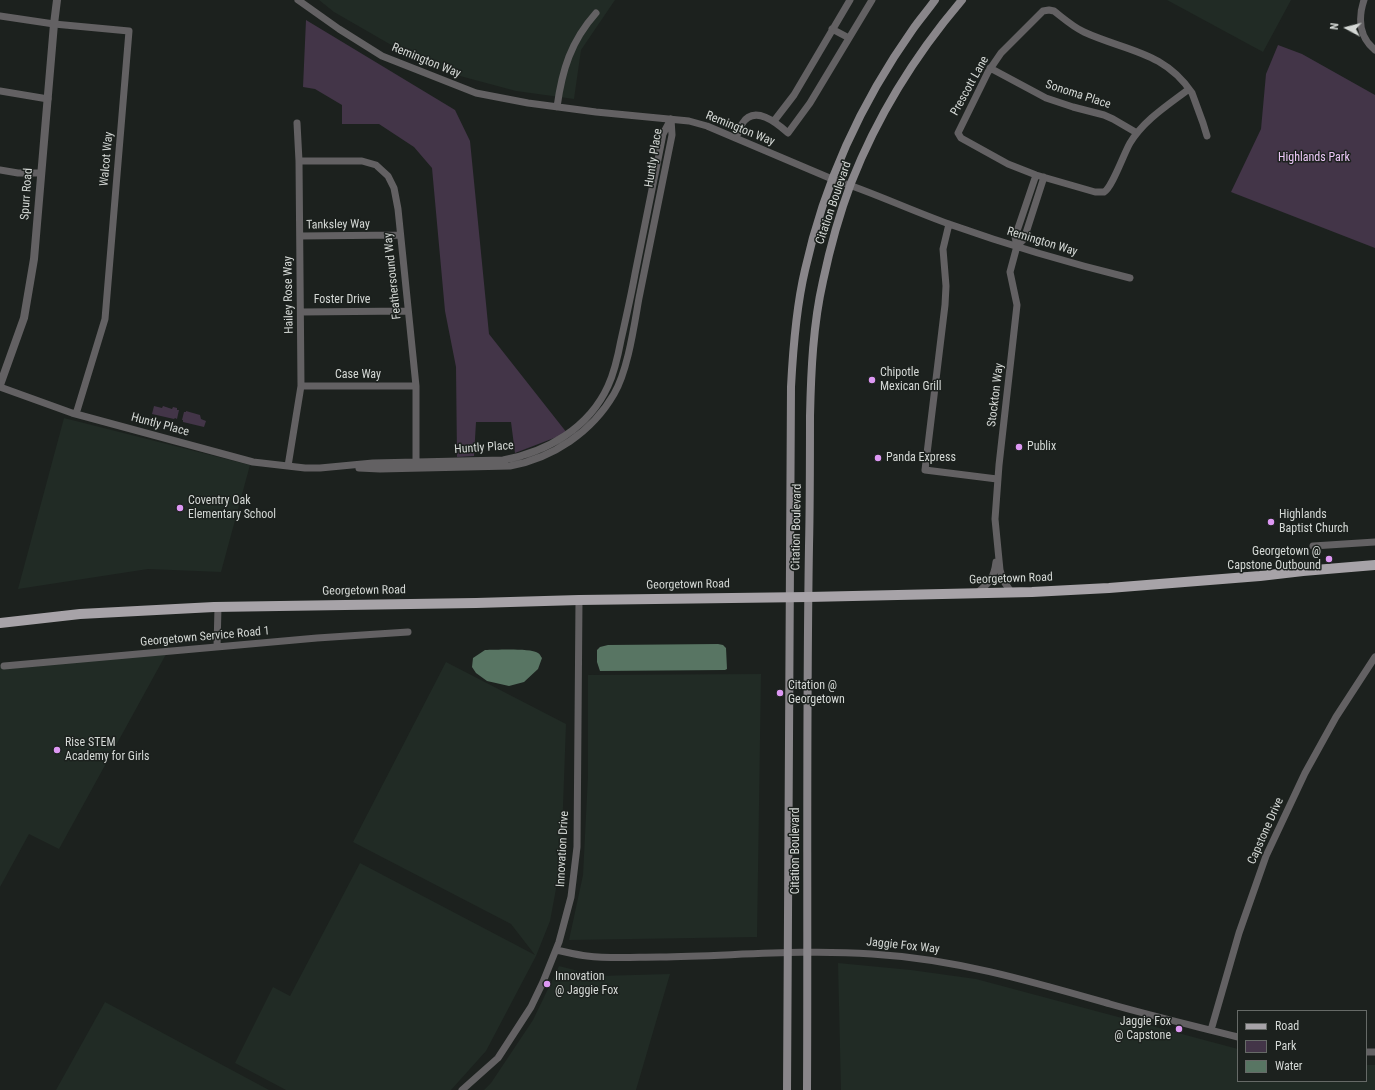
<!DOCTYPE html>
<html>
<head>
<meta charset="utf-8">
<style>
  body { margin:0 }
  #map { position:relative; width:1375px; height:1090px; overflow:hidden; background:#1c211e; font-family:"Roboto Condensed",sans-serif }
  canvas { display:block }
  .legend { position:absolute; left:1237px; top:1010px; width:130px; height:72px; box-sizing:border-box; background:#1c211e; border:1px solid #666a67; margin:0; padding:5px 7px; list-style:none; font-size:12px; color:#d4d8d5 }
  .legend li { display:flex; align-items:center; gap:8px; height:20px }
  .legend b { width:20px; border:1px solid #666a67 }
  .north { position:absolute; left:1327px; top:8px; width:40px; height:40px; -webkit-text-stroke:3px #1c211e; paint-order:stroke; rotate:277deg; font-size:11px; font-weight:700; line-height:16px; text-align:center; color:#d4d8d5 }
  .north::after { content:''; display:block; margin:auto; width:14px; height:18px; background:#d4d8d5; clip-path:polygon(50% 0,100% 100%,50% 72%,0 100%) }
</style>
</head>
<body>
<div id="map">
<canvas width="1375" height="1090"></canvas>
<ul class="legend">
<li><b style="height:5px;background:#a7a3a8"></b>Road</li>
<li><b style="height:11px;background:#433548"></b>Park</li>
<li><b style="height:11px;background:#587563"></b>Water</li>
</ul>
<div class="north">N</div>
</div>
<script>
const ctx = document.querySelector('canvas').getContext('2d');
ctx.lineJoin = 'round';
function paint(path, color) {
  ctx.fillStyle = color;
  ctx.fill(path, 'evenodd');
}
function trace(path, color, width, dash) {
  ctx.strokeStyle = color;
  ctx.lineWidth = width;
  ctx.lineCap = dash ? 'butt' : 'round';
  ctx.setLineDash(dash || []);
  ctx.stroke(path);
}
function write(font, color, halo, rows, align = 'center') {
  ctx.font = font + ' "Roboto Condensed",sans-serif';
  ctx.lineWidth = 3;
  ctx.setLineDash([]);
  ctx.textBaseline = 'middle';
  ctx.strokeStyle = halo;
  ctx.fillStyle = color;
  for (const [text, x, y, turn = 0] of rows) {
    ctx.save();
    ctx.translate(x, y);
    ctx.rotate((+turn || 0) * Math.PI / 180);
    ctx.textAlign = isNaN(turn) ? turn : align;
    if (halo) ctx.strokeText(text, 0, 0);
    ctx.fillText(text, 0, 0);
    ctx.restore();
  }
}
paint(new Path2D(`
  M 319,0 L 615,0 L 581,50 L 574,99 L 516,91 L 460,76 L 419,61 L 334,12 Z
  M 1167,0 L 1291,0 L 1263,52 Z
  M 64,418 L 250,465 L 221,572 L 148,569 L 18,589 Z
  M 170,647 L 59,849 L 29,834 L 0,887 L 0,667 Z
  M 446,662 L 566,724 L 561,862 L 550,921 L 536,956 L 486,1051 L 451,1090 L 286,1090 L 235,1063 L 273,987 L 290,996 L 360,863 L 535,955 L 511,924 L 353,842 Z
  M 761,674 L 757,937 L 569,940 L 583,875 L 588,776 L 588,675 Z
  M 838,963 L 911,970 L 976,979 L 1238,1049 L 1238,1081 L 1366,1081 L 1366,1065 L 1375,1065 L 1375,1090 L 841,1090 Z
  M 559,966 L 598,976 L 670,974 L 636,1090 L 484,1090 L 491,1083 L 533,1020 Z
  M 105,1002 L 269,1090 L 56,1090 Z`), '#212b25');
paint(new Path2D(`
  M 306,20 L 455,110 L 470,141 L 489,334 L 567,433 L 515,453 L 511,422 L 476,422 L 474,456 L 457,457 L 456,367 L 445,311 L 432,168 L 414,147 L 379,124 L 342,124 L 342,105 L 315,89 L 303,87 Z
  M 1278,45 L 1302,54 L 1375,95 L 1375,248 L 1231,192 L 1261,129 L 1266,74 Z
  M 154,406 L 162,408 L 163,406 L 172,409 L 173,407 L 177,408 L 177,410 L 179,410 L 177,419 L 175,418 L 174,419 L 152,414 Z
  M 186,411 L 200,415 L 201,419 L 206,421 L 204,427 L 183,422 L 183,420 L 182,420 L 184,412 L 186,412 Z`), '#433548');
paint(new Path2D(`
  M 718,644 L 723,645 L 726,648 L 727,669 L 725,670 L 600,671 L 597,662 L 597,650 L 600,647 L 608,645 Z
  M 485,650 C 496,650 530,648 538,653 C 540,654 541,657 542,658 L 538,669 L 524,682 L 509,686 L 487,681 L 476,673 L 472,667 L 473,658 Z`), '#587563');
trace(new Path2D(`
  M 298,0 L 339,29 L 382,56 L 476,93 L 528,103 L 596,112 L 689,121 L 707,126 L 832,179 C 872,192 910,210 949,224 C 1008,245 1069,263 1130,278
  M 1364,0 C 1358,18 1359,37 1375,50
  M 0,16 L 54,24 L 129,31 L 105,319 L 76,414
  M 832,29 L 849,38
  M 990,68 L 1046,98 L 1073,107 L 1104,115 L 1113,119 L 1137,133
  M 1189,89 C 1168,105 1144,120 1130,143 C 1124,153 1112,188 1104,192 L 1095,192 L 1036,175 L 1008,164 L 961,138 L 958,133 L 988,72 L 1001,53 L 1043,11 L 1049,10 L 1054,11 C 1063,18 1073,27 1084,32 C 1125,51 1164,51 1192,93 L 1203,123 L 1207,136
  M 0,91 L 48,99
  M 557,107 C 562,70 571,41 596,13
  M 774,121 L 794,95 L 850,0
  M 736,138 C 738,133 740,128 742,124 C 754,104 777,123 788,133 L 810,103 L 872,0
  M 299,161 L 362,161 L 376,165 L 388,176 L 394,188 L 398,209 L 416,386 L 416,466
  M 0,170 L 18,173 L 41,173
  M 949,224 L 943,249 L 946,286 L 945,305 L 925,470 L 997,479
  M 300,236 L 400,235
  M 1017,246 L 1024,239 L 1044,177
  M 301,312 L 408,311
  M 301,386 L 416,386
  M 0,387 L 72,413 L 253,462 L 305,468 L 320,468 L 373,463 L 503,460 C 547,452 589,428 608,386 C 615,371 618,356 621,340 C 626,318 631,296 635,274 C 644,228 654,181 663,134 L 671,119
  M 288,466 L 301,386 L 299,161 L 297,123
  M 359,468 L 380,469 L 510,466 C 553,458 592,432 614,394 C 628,370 634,326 639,298 C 650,243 661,189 672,135 L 671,119
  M 1313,546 L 1375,542
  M 1011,592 L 1003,580 L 1000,570 L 995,519 L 999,465 L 1017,305 L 1010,272 L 1017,246 L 1015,237 L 1036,175
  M 976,594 C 989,583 994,579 996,562
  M 217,647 L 218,607
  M 4,666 L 317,638 L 408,632
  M 556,950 C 566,952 577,955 587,956 C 611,959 636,957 660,957 C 731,956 802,949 872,954 C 955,959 1030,981 1110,1004 C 1152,1016 1195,1026 1238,1037
  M 1211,1030 L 1239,933 L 1266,856 L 1305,773 L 1336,717 L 1375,657
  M 1366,1052 L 1375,1052
  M 462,1090 L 498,1058 L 531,1007 L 543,982 L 559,942 L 571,897 L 577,847 L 579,600`), '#636163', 7);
trace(new Path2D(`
  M 0,385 L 24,318 L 34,259 L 54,24 L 57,0`), '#636163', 8);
trace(new Path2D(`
  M 787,1090 L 791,387 C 793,348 796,308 805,270 C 824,184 862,101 913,29 C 920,19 928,10 935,0
  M 807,1090 C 808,909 806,728 809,546 C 810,503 810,460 810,416 C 811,371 813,325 823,281 C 830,248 839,215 851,183 C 877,117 916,54 962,0`), '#89868a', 8);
trace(new Path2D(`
  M 0,623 L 80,614 L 214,607 L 476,603 L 579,600 L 808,597 L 1032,592 L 1109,588 L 1260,576 L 1303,571 L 1375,565`), '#a7a3a8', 10);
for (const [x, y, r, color] of [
  [872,380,4,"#dd98f3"],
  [1019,447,4,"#dd98f3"],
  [878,458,4,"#dd98f3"],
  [180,508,4,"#dd98f3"],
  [1271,522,4,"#dd98f3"],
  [1329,559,4,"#dd98f3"],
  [780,693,4,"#dd98f3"],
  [57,750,4,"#dd98f3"],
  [547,984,4,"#dd98f3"],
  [1179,1029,4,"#dd98f3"]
]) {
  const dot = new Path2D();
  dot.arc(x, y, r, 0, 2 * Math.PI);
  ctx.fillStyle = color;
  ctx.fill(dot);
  trace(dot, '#1c211e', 1.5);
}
write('12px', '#d4d8d5', '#1c211e', [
  ["Remington Way",426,61,22],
  ["Prescott Lane",970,86,-61],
  ["Sonoma Place",1078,95,18],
  ["Remington Way",740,129,22],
  ["Huntly Place",654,158,-81],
  ["Walcot Way",107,159,-85],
  ["Spurr Road",27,194,-86],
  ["Citation Boulevard",834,203,-71],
  ["Tanksley Way",338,225,-1],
  ["Remington Way",1042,242,17],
  ["Feathersound Way",393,276,-96],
  ["Hailey Rose Way",289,295,-91],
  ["Foster Drive",342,300],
  ["Case Way",358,375],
  ["Stockton Way",996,395,-83],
  ["Huntly Place",160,425,15],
  ["Huntly Place",484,448,-4],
  ["Citation Boulevard",797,527,-89],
  ["Georgetown Road",1011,579,-2],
  ["Georgetown Road",688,585,-1],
  ["Georgetown Road",364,591,-1],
  ["Georgetown Service Road 1",205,637,-5],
  ["Capstone Drive",1266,831,-66],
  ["Innovation Drive",563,849,-87],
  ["Citation Boulevard",796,851,-90],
  ["Jaggie Fox Way",903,946,6]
]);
write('12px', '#ecc8f7', '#1c211e', [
  ["Highlands Park",1314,158]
]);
write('12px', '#d4d8d5', '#1c211e', [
  ["Chipotle",880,373],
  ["Mexican Grill",880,387],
  ["Publix",1027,447],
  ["Panda Express",886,458],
  ["Coventry Oak",188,501],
  ["Elementary School",188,515],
  ["Highlands",1279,515],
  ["Baptist Church",1279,529],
  ["Georgetown @",1321,552,"right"],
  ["Capstone Outbound",1321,566,"right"],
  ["Citation @",788,686],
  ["Georgetown",788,700],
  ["Rise STEM",65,743],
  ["Academy for Girls",65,757],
  ["Innovation",555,977],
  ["@ Jaggie Fox",555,991],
  ["Jaggie Fox",1171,1022,"right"],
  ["@ Capstone",1171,1036,"right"]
], 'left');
</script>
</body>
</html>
